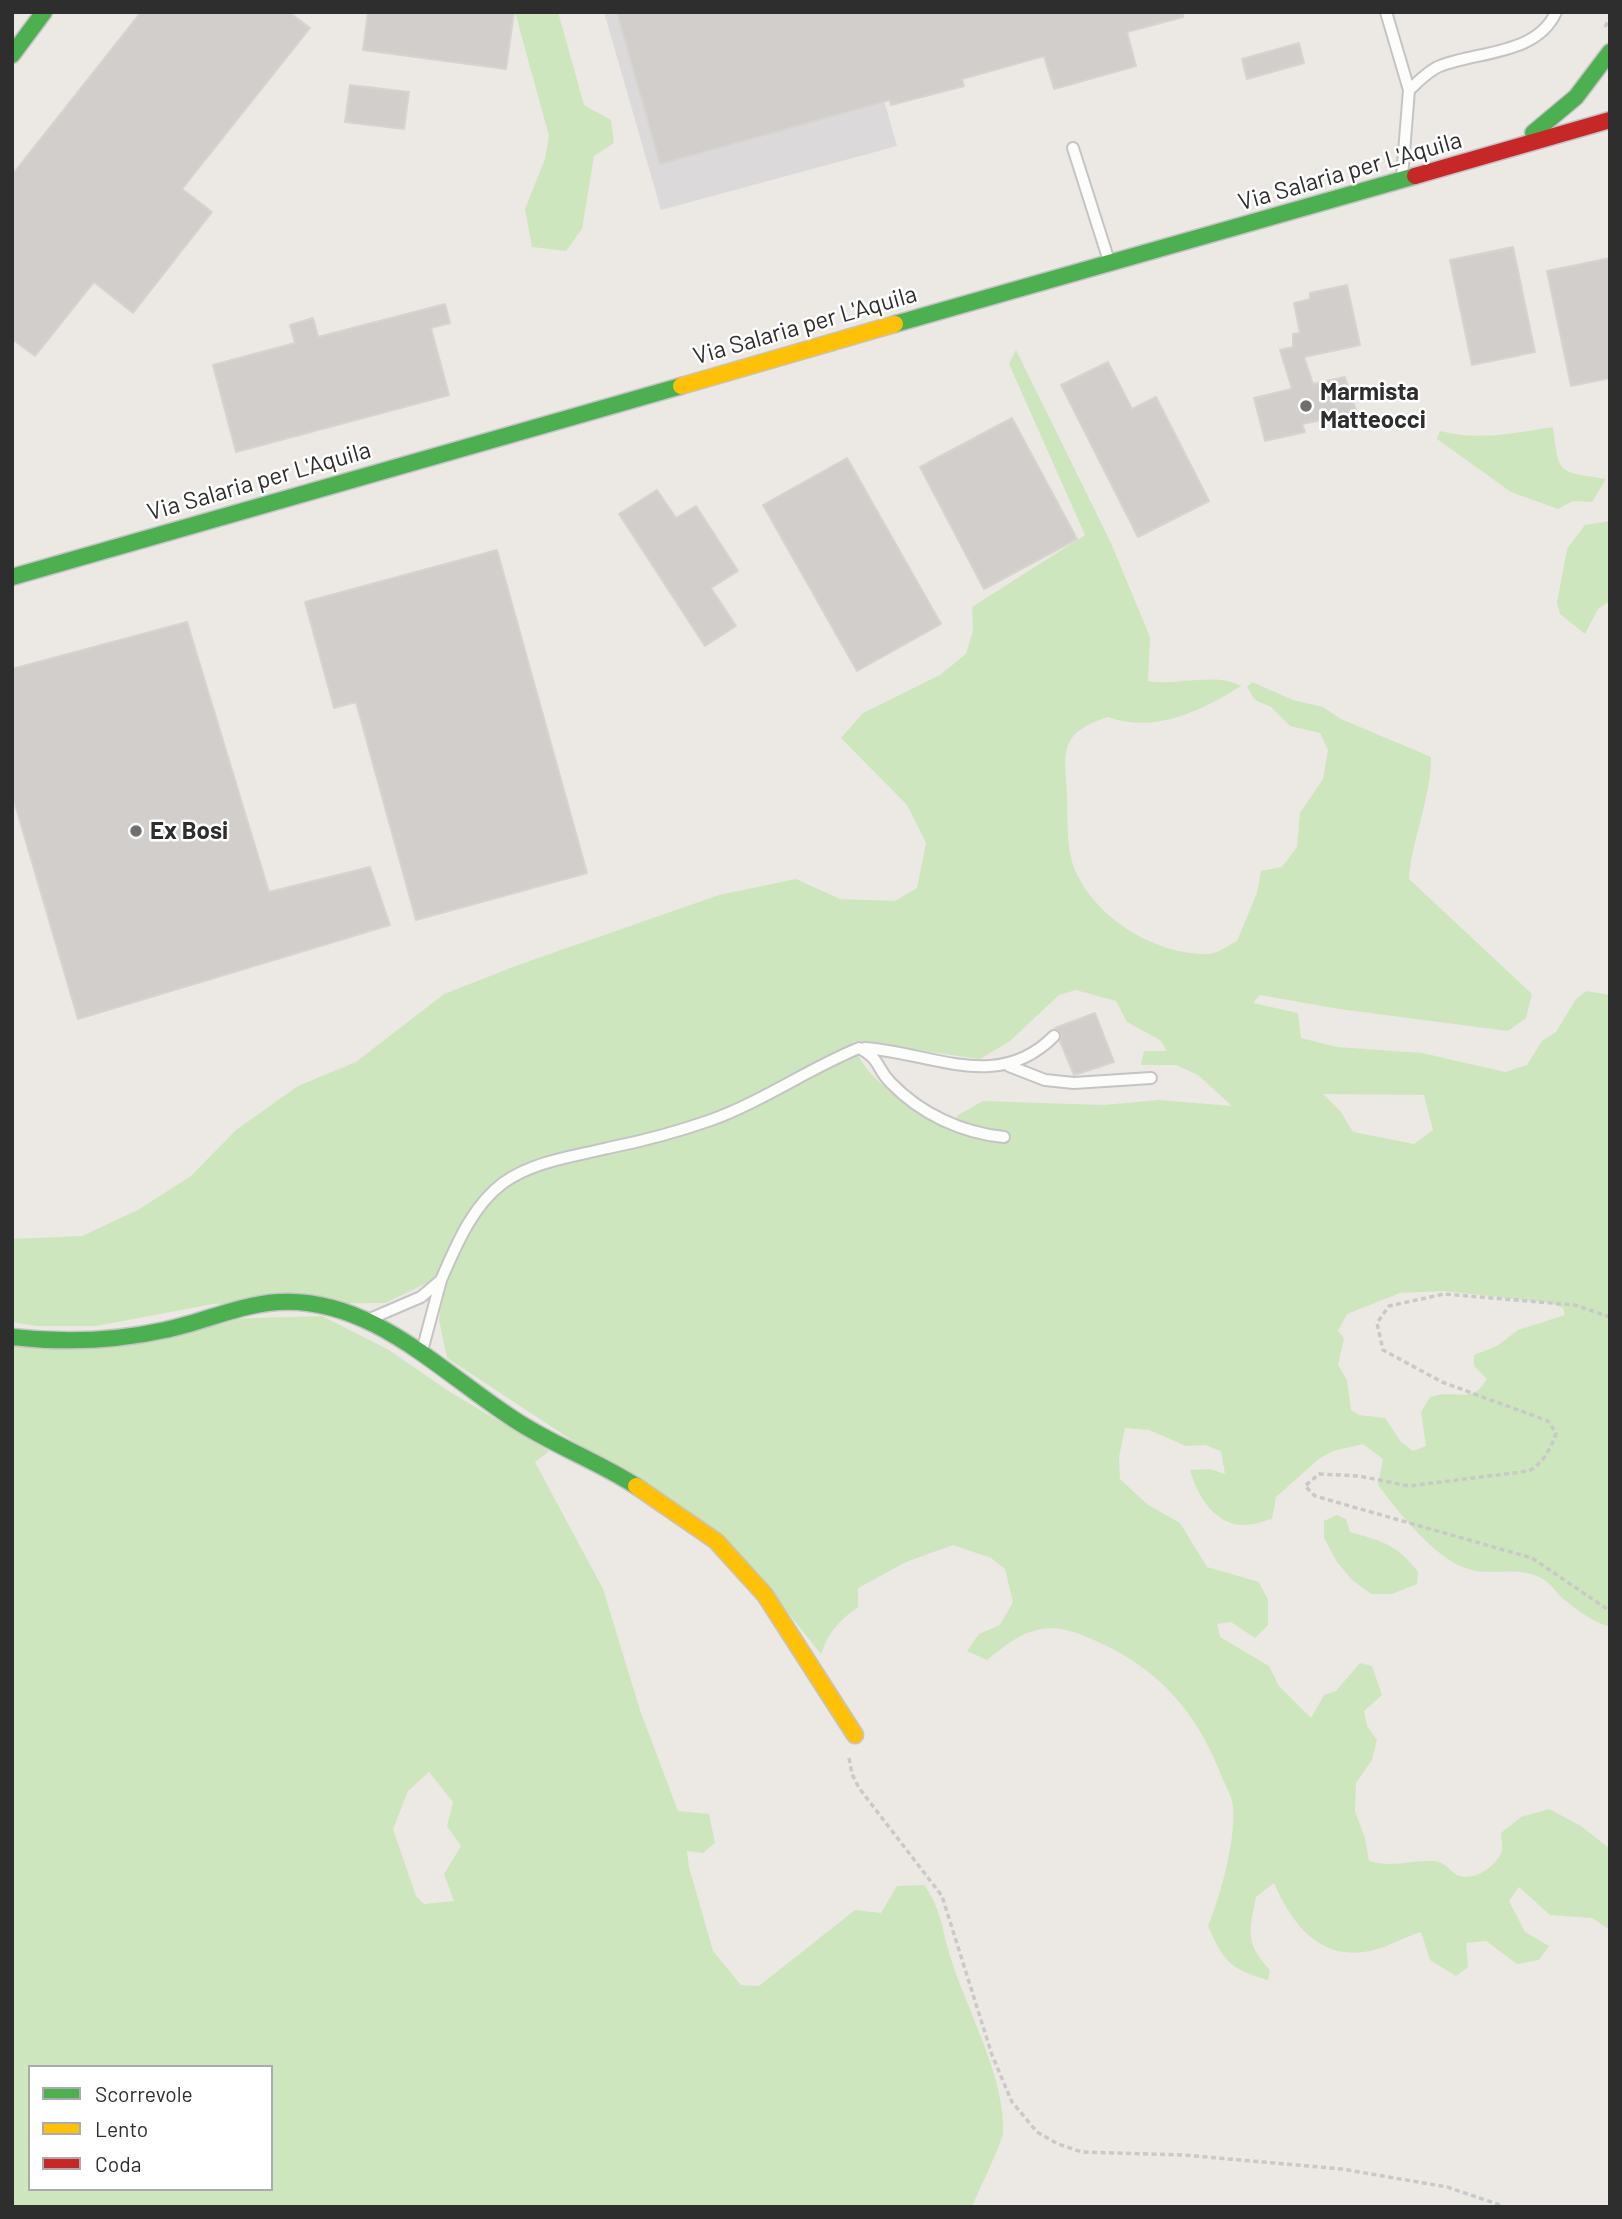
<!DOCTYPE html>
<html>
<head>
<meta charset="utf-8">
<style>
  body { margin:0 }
  #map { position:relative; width:1622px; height:2219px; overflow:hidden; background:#ece8e4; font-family:Barlow,sans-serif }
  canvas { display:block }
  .frame { position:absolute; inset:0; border:14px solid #2e2e2e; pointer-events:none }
  .legend { position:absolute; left:28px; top:2065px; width:245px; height:126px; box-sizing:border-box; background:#fff; border:2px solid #ababab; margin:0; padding:9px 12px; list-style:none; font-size:21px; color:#2e2e2e }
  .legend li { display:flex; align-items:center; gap:14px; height:35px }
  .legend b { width:35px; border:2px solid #ababab }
</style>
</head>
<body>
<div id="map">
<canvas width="1622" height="2219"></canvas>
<div class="frame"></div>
<ul class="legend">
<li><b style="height:9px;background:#4caf50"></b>Scorrevole</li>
<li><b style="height:9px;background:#ffc107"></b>Lento</li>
<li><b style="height:9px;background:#c62828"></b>Coda</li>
</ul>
</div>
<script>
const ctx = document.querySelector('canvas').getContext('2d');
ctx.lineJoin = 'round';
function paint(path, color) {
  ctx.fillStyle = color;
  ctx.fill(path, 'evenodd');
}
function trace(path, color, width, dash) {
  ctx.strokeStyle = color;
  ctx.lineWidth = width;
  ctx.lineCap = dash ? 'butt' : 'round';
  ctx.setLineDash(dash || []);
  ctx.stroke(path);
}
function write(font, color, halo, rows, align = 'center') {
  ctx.font = font + ' Barlow,sans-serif';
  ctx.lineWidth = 5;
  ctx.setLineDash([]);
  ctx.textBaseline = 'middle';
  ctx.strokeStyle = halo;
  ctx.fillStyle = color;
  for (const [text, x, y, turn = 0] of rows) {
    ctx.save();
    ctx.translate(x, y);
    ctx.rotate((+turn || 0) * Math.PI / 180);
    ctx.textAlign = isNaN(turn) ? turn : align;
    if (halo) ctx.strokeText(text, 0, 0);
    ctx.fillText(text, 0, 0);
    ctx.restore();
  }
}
paint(new Path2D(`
  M 604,12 L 859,12 L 897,146 L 661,210 Z`), '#dcd9db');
paint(new Path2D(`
  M 515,12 L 558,12 L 584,105 L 611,120 L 614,143 L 594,156 L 582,229 L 566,251 L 532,247 L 525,209 L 545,159 L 549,136 Z
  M 1016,350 L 1111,543 L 1150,637 L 1148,681 C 1178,686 1215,672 1241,686 C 1201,711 1154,734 1108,717 C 1095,721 1075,729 1069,743 C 1062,757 1067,781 1067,796 C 1068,820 1066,848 1075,870 C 1096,919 1156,955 1208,954 C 1217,954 1229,945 1237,941 L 1257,893 L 1261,871 L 1282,867 L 1297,847 L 1300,813 L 1323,779 L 1328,750 L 1320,733 L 1290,726 L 1271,707 L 1255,700 L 1247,687 L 1252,682 L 1293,700 L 1323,707 L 1341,719 L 1431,757 C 1431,799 1412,837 1409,879 L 1532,994 L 1526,1018 L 1508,1031 L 1339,1009 L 1260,995 L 1253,1003 L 1298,1013 L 1301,1038 L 1337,1047 L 1422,1053 L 1505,1072 L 1527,1065 L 1542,1041 L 1556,1032 L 1576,999 L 1586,991 L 1610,995 L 1610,1627 C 1592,1622 1574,1608 1560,1596 C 1555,1590 1548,1581 1541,1578 C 1520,1567 1498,1574 1477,1571 C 1441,1567 1399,1513 1378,1485 L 1383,1459 L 1363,1444 L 1333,1451 L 1320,1458 L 1276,1497 L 1272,1519 C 1264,1521 1254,1525 1245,1525 C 1215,1526 1197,1495 1190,1470 L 1210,1469 L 1225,1474 L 1221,1451 L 1205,1445 L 1186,1446 L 1149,1430 L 1125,1428 L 1119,1457 L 1120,1479 L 1148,1505 L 1180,1523 L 1207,1567 L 1259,1582 L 1268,1600 L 1268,1625 L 1255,1638 L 1231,1622 L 1217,1624 L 1220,1637 L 1269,1666 L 1279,1686 L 1311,1718 L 1324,1695 L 1336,1691 L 1360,1663 L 1372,1666 L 1382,1695 L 1364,1711 L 1367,1726 L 1377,1740 L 1372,1760 L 1356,1783 L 1355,1811 L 1365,1838 L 1369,1861 C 1395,1868 1407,1860 1432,1861 C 1446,1861 1449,1872 1460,1876 C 1475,1881 1500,1864 1502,1849 C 1503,1845 1501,1838 1501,1833 L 1521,1817 L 1549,1809 L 1581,1826 L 1610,1849 L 1610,1930 L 1592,1918 L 1550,1915 L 1519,1887 L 1509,1901 L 1525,1932 L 1549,1946 L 1539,1960 L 1517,1964 L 1486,1941 L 1466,1943 L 1468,1967 L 1456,1976 L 1430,1960 L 1421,1932 C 1404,1937 1388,1947 1374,1950 C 1321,1963 1293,1926 1274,1883 L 1256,1897 C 1249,1932 1245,1943 1270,1970 L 1268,1980 C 1230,1969 1224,1962 1208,1926 C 1221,1894 1236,1840 1233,1806 C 1232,1796 1225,1785 1221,1775 C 1198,1714 1159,1669 1098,1642 C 1080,1634 1063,1626 1042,1629 C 1019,1633 1005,1646 987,1660 L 967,1651 L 979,1634 L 1000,1625 L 1013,1602 L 1005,1569 L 991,1558 L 953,1545 L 906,1562 L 858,1588 L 858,1607 C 840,1620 828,1632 821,1654 L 763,1582 L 587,1450 L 447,1358 L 439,1320 L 442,1299 L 440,1277 L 385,1303 L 213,1304 L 96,1326 L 37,1326 L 12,1322 L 12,1239 L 82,1236 L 138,1210 L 191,1176 L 236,1130 L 298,1086 L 356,1062 L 444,994 L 521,964 L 719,895 L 796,879 L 840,899 L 895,901 L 917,888 L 926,843 L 907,805 L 841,738 L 863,713 L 940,675 L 966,654 L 973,631 L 972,607 L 1085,535 L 1009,364 ZM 1076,990 L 1116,1001 L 1127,1022 L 1160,1040 L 1167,1051 L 1144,1051 L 1141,1065 L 1176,1065 L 1198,1075 L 1232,1106 L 1159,1100 L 1103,1105 L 983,1101 L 958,1115 L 949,1127 C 912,1103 865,1086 853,1041 L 980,1059 L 1010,1041 L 1059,995 ZM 1323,1094 L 1424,1095 L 1433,1130 L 1414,1144 L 1353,1132 L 1341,1112 ZM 1444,1291 L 1551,1303 L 1563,1308 L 1565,1315 L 1518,1330 L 1497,1346 L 1474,1355 L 1474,1366 L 1487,1379 C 1471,1406 1455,1388 1430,1397 L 1421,1412 L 1426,1446 L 1413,1451 L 1401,1442 L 1385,1418 L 1359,1415 L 1351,1410 L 1347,1380 L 1338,1365 L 1344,1338 L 1338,1331 L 1347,1314 L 1400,1293 Z
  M 1553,427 C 1559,476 1558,471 1606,479 L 1592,502 L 1573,501 L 1558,509 L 1511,492 L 1437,439 L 1440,431 C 1480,441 1514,433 1553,427 Z
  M 1610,521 L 1610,601 L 1598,609 L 1585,634 L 1560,614 L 1557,603 L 1567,549 L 1585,525 Z
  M 322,1316 L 389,1350 L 450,1392 L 549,1451 L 535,1462 L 603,1589 L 640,1710 L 678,1811 L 709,1814 L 715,1843 L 703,1853 L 687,1851 L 689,1867 L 713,1951 L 741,1985 L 759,1986 L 855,1910 L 881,1913 L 897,1886 L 924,1885 C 942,1909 942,1932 951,1959 C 967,2010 1006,2080 1003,2133 C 1002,2143 978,2192 972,2207 L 12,2207 L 12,1339 L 224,1319 ZM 429,1772 L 453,1802 L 447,1826 L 461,1846 L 444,1874 L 454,1901 L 424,1904 L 416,1896 L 393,1829 L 408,1791 ZM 30,2067 L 271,2067 L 271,2189 L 30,2189 Z
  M 1337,1515 L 1346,1519 L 1350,1532 C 1382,1541 1398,1545 1418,1572 L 1417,1584 L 1392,1594 L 1371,1594 L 1352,1580 L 1337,1562 L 1324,1538 L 1324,1521 Z`), '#cee6be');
const building = new Path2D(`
  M 141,12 L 289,12 L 310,28 L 182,189 L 212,212 L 133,313 L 94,282 L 35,356 L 12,339 L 12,175 Z
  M 368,12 L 514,12 L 506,69 L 363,50 Z
  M 617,12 L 1183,12 L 1183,17 L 1127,32 L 1136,66 L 1054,89 L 1044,56 L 962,79 L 964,86 L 891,105 L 890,100 L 660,164 Z
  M 1299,43 L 1304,63 L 1247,79 L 1242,59 Z
  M 350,85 L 409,92 L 404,129 L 345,122 Z
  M 1513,247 L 1535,352 L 1472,365 L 1450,260 Z
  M 1610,258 L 1610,378 L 1571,386 L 1547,271 Z
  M 1347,285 L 1360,345 L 1304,357 L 1313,384 L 1345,377 L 1357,413 L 1302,424 L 1305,432 L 1265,441 L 1254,398 L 1292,389 L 1280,350 L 1293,347 L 1293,334 L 1300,333 L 1294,303 L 1310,299 L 1310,293 Z
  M 445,304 L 450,323 L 431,328 L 449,395 L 236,452 L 213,365 L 295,343 L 290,325 L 313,318 L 318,337 Z
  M 1108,362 L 1132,409 L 1156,397 L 1209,501 L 1138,537 L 1061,385 Z
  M 1012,418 L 1077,539 L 984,589 L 920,467 Z
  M 847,458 L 941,624 L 857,671 L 763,505 Z
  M 657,490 L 676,518 L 696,506 L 738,571 L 711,588 L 736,626 L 705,646 L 619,514 Z
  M 497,550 L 587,873 L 416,920 L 356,702 L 334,708 L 305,602 Z
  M 187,622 L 269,892 L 370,867 L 390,925 L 78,1019 L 12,794 L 12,669 Z
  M 1095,1013 L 1114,1062 L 1074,1075 L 1060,1041 L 1062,1034 L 1055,1028 Z`);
paint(building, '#d1cecb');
trace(building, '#d7d4d0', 2);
const lane = new Path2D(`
  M 1386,12 L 1409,90 L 1402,177
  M 1409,90 C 1418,82 1429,70 1440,66 C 1478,51 1537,55 1556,12
  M 1073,148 L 1109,261
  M 865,1048 C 933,1053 998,1093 1054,1036
  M 1009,1066 L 1045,1080 L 1074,1083 L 1151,1078
  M 441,1280 C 456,1246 472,1206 503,1183 C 534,1161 572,1157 608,1148 C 643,1141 677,1132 711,1120 C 763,1101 808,1069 859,1048 C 881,1059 876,1068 891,1083 C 921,1114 962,1133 1004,1137
  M 372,1318 L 421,1297 L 441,1280 L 422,1351`);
const fast = new Path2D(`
  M 12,55 L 44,12
  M 1533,133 L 1576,97 L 1610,52
  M 895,324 L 1415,176
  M 12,577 L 681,386
  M 12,1337 C 63,1343 115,1341 165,1330 C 204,1322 237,1305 278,1302 C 371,1296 443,1374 515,1420 C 553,1445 597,1461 636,1486`);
const slow = new Path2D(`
  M 681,386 L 895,324
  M 636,1486 L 716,1541 L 765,1595 L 855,1735`);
const jam = new Path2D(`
  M 1415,176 L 1610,120`);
trace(lane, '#c5c4c5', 14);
trace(fast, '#c5c4c5', 19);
trace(slow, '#c5c4c5', 19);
trace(jam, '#c5c4c5', 19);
trace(new Path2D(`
  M 1605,27 L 1610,18
  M 1610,1317 L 1575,1305 L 1444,1294 L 1389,1306 L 1377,1323 L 1383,1350 L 1442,1382 L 1548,1421 L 1556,1433 C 1551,1449 1543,1463 1529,1471 L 1409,1486 L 1359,1476 L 1319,1474 L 1305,1486 L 1315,1496 L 1532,1558 L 1610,1611
  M 849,1758 L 852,1774 L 859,1788 L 942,1896 L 992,2055 L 1012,2102 L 1037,2132 L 1058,2144 L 1082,2152 L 1184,2155 L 1342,2169 L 1447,2187 L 1506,2207`), '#c9c9c8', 3.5, [5, 3.5]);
trace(lane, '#fcfcfb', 10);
trace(fast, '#4caf50', 16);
trace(slow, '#ffc107', 16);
trace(jam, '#c62828', 16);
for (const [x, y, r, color] of [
  [1306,406,7,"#706f6e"],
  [136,831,7,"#706f6e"]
]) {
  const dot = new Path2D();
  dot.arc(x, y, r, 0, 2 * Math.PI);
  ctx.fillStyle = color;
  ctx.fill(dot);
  trace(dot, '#fff', 2.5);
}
write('24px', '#2e2e2e', '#fff', [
  ["Via Salaria per L'Aquila",1350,171,-16],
  ["Via Salaria per L'Aquila",805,325,-16],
  ["Via Salaria per L'Aquila",259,481,-16]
]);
write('bold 24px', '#2e2e2e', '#fff', [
  ["Marmista",1320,392],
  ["Matteocci",1320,420],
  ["Ex Bosi",150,831]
], 'left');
</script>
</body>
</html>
